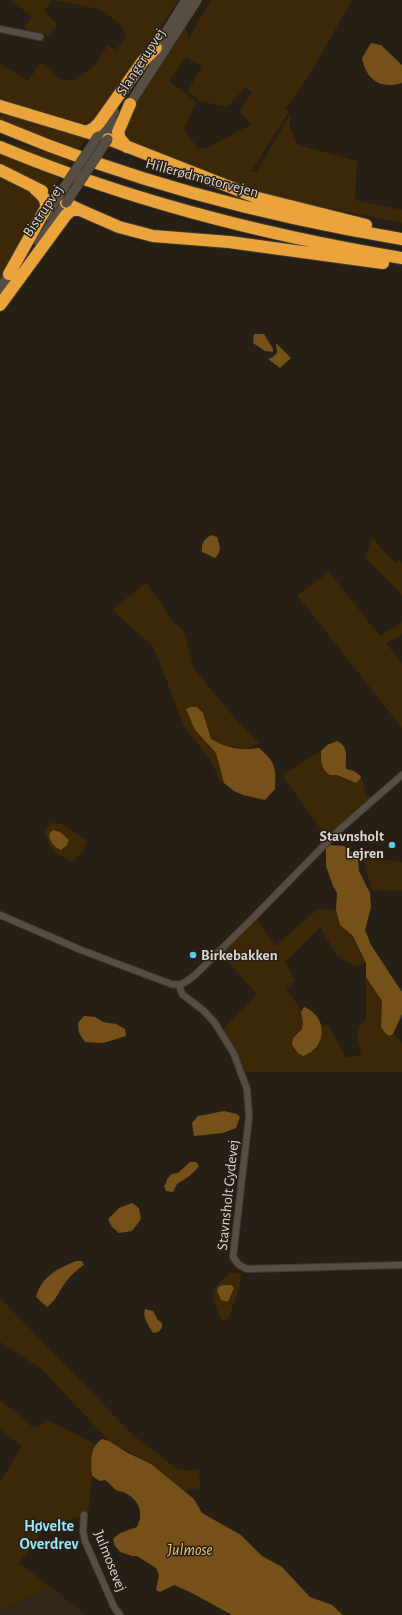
<!DOCTYPE html>
<html>
<head>
<meta charset="utf-8">
<style>
  body { margin:0 }
  canvas { display:block; background:#261f15 }
</style>
</head>
<body>
<canvas width="402" height="1615"></canvas>
<script>
const ctx = document.querySelector('canvas').getContext('2d');
ctx.lineJoin = 'round';
function paint(path, color) {
  ctx.fillStyle = color;
  ctx.fill(path, 'evenodd');
}
function trace(path, color, width, dash) {
  ctx.strokeStyle = color;
  ctx.lineWidth = width;
  ctx.lineCap = dash ? 'butt' : 'round';
  ctx.setLineDash(dash || []);
  ctx.stroke(path);
}
function write(font, color, halo, rows, align = 'center') {
  ctx.font = font + ' "Alegreya Sans",sans-serif';
  ctx.lineWidth = 3;
  ctx.setLineDash([]);
  ctx.textBaseline = 'middle';
  ctx.strokeStyle = halo;
  ctx.fillStyle = color;
  for (const [text, x, y, turn = 0] of rows) {
    ctx.save();
    ctx.translate(x, y);
    ctx.rotate((+turn || 0) * Math.PI / 180);
    ctx.textAlign = isNaN(turn) ? turn : align;
    if (halo) ctx.strokeText(text, 0, 0);
    ctx.fillText(text, 0, 0);
    ctx.restore();
  }
}
paint(new Path2D(`
  M 50,1587 L 86,1615 L 0,1615 L 0,1611 Z`), '#312617');
paint(new Path2D(`
  M 11,0 L 52,0 L 44,11 L 58,25 L 48,35 L 26,29 L 25,26 L 32,17 Z
  M 53,0 L 179,0 L 101,115 L 88,123 L 73,123 L 0,100 L 0,64 L 28,81 L 41,62 L 60,79 L 76,80 L 95,65 L 108,45 L 116,50 L 127,35 L 120,24 L 99,9 Z
  M 211,0 L 352,0 L 307,79 L 285,109 L 290,110 L 251,172 L 257,172 L 290,114 L 290,129 L 298,145 L 357,161 L 355,200 L 402,210 L 402,223 L 272,197 L 204,173 L 129,143 L 123,137 L 122,126 L 185,28 L 189,38 ZM 186,57 L 202,66 L 188,91 L 200,101 L 227,107 L 245,88 L 252,92 L 239,112 L 252,124 L 207,148 L 198,149 L 184,129 L 196,102 L 169,81 Z
  M 0,109 L 87,138 L 75,154 L 39,135 L 0,119 Z
  M 11,142 L 72,159 L 66,169 Z
  M 0,154 L 60,178 L 52,193 L 0,166 Z
  M 0,176 L 40,198 L 43,209 L 0,282 Z
  M 372,538 L 395,563 L 399,560 L 402,563 L 402,595 L 365,557 Z
  M 329,572 L 380,636 L 402,623 L 402,635 L 386,643 L 402,664 L 402,728 L 297,595 Z
  M 146,583 L 162,604 L 171,620 L 184,631 L 194,669 L 238,722 L 259,743 L 245,750 L 221,745 L 211,739 L 207,727 L 195,730 L 216,753 L 224,783 L 220,781 L 210,759 L 185,728 L 153,646 L 112,610 Z
  M 321,751 L 320,758 L 330,775 L 337,775 L 351,782 L 360,779 L 361,776 L 366,795 L 371,797 L 326,836 L 282,775 Z
  M 50,823 L 62,824 L 87,840 L 84,850 L 73,861 C 54,855 50,850 45,831 Z
  M 363,858 L 402,862 L 402,891 L 372,890 Z
  M 318,909 L 336,910 L 340,925 L 353,936 L 366,963 L 356,966 L 338,957 L 320,927 L 285,962 L 295,980 L 286,989 C 293,999 308,1015 302,1029 C 301,1032 296,1036 293,1038 L 319,1043 L 323,1026 L 328,1025 L 346,1058 L 362,1055 C 358,1039 353,1032 366,1019 L 366,977 L 382,1001 L 390,1036 L 393,1034 L 402,1043 L 402,1072 L 246,1072 L 223,1029 L 257,994 L 221,954 L 257,920 L 275,946 Z
  M 231,1272 L 241,1274 L 241,1282 L 229,1317 L 224,1322 L 221,1320 C 211,1292 208,1292 231,1272 Z
  M 0,1298 L 134,1436 L 179,1470 L 199,1470 L 200,1488 L 183,1491 L 151,1464 L 109,1441 L 42,1369 L 0,1342 Z
  M 0,1400 L 34,1428 L 50,1421 L 95,1444 L 91,1457 L 92,1476 L 88,1513 L 44,1530 L 19,1563 L 50,1587 L 0,1611 L 0,1482 L 22,1446 L 0,1429 Z`), '#3c2706');
paint(new Path2D(`
  M 371,43 L 381,45 L 402,65 L 402,83 C 380,90 366,79 362,58 Z
  M 254,334 L 264,334 L 273,349 L 273,352 L 265,351 L 253,343 Z
  M 276,343 L 291,358 L 280,368 L 268,359 L 273,357 L 277,353 Z
  M 211,535 L 217,537 C 220,545 222,551 215,558 L 202,552 C 201,544 204,539 211,535 Z
  M 191,707 L 197,707 L 203,713 L 211,739 C 226,748 241,751 259,748 C 276,762 276,769 275,789 L 265,800 L 243,795 L 234,791 L 224,783 L 216,753 L 195,730 L 186,709 Z
  M 337,741 C 350,747 345,759 346,769 L 354,771 L 361,776 L 360,779 L 356,783 L 337,775 L 330,775 C 321,769 321,761 321,751 L 327,745 Z
  M 53,830 L 60,832 L 69,840 L 67,845 L 61,850 C 53,846 50,842 49,834 Z
  M 329,845 L 344,846 L 358,858 L 359,871 L 370,893 L 371,907 L 365,930 L 371,945 L 402,992 L 402,1014 L 393,1034 L 390,1036 L 386,1034 L 381,1027 L 382,1001 L 366,977 L 366,963 L 353,936 L 340,925 L 336,910 L 337,893 L 333,886 L 326,866 L 326,848 Z
  M 304,1007 C 329,1017 327,1048 303,1056 L 298,1053 L 292,1045 L 293,1038 L 302,1029 L 303,1022 L 301,1012 Z
  M 84,1016 L 95,1017 L 103,1022 L 116,1024 L 125,1029 L 126,1036 L 103,1043 L 85,1042 L 79,1033 L 78,1023 Z
  M 224,1111 L 237,1114 L 240,1117 L 236,1128 L 223,1133 L 194,1136 L 192,1123 L 198,1116 Z
  M 190,1162 L 196,1162 L 199,1166 L 195,1171 L 188,1177 L 177,1184 L 173,1192 L 166,1191 L 164,1186 L 166,1183 L 167,1179 L 172,1174 L 178,1173 Z
  M 132,1203 L 139,1208 L 141,1219 L 132,1231 L 119,1233 L 112,1227 L 108,1219 L 119,1208 Z
  M 76,1261 L 82,1261 L 84,1265 C 75,1271 69,1277 63,1286 C 57,1295 56,1300 47,1307 L 36,1297 C 42,1276 57,1269 76,1261 Z
  M 225,1285 L 231,1285 L 234,1288 L 228,1302 L 221,1300 L 217,1290 L 220,1286 Z
  M 145,1309 L 153,1311 L 158,1320 L 162,1323 L 162,1328 L 158,1332 L 153,1333 C 149,1326 142,1317 145,1309 Z
  M 102,1439 L 109,1441 L 128,1453 L 151,1464 L 194,1499 L 202,1513 L 241,1535 L 262,1556 L 282,1567 L 310,1597 L 332,1605 L 343,1615 L 232,1615 L 190,1592 L 174,1585 L 160,1592 L 156,1590 L 159,1575 L 156,1568 L 137,1556 L 132,1556 L 120,1552 L 115,1546 L 113,1539 L 120,1533 L 137,1527 C 144,1514 139,1499 125,1493 C 123,1491 119,1492 116,1490 C 112,1487 109,1482 105,1480 L 100,1481 L 92,1476 C 91,1461 89,1448 102,1439 Z`), '#755018');
const street = new Path2D(`
  M 0,29 L 40,37
  M 0,915 L 81,950 L 171,984 C 182,986 186,982 195,975 L 251,920 L 339,830 L 402,775
  M 179,985 L 182,994 L 204,1011 L 215,1023 L 234,1054 L 247,1089 L 249,1117 L 233,1257 L 239,1265 L 247,1269 L 402,1265
  M 84,1515 L 83,1531 L 85,1541 L 114,1607 L 120,1615`);
const secondary = new Path2D(`
  M 153,53 L 186,0
  M 126,110 L 197,0
  M 114,112 L 98,136 L 108,139 L 118,122
  M 39,242 L 66,203 L 57,198 L 46,216
  M 0,289 L 12,269`);
const highway = new Path2D(`
  M 0,106 L 93,134
  M 0,126 C 130,181 263,216 402,239
  M 86,132 L 94,128 L 99,123 L 143,61 L 156,48
  M 108,139 L 258,198 L 366,225
  M 0,147 C 130,201 263,235 402,258
  M 127,147 L 120,139 L 118,132 L 130,104
  M 0,170 L 42,191
  M 66,203 L 80,210 L 119,227 L 153,236 L 229,242 L 383,263
  M 9,274 L 46,208 C 47,199 42,195 35,189
  M 0,305 L 66,215 L 72,210 L 80,210`);
trace(street, '#403a34', 8);
trace(secondary, '#403a34', 10);
trace(highway, '#403a34', 14);
trace(street, '#574e43', 6);
trace(secondary, '#574e43', 9);
trace(highway, '#eaa43b', 12);
const secondaryBridge = new Path2D(`
  M 57,198 L 98,136
  M 66,203 L 108,139`);
trace(secondaryBridge, '#403a34', 10, []);
trace(secondaryBridge, '#574e43', 9);
for (const [x, y, r, color] of [
  [392,845,4,"#58c9e3"],
  [193,955,4,"#58c9e3"]
]) {
  const dot = new Path2D();
  dot.arc(x, y, r, 0, 2 * Math.PI);
  ctx.fillStyle = color;
  ctx.fill(dot);
  trace(dot, '#261f15', 1.5);
}
write('15px', '#dbd6d0', '#261f15', [
  ["Slangerupvej",141,62,-57],
  ["Hillerødmotorvejen",202,178,15],
  ["Bistrupvej",43,211,-56],
  ["Stavnsholt Gydevej",228,1195,-84],
  ["Julmosevej",110,1561,68]
]);
write('bold 15px', '#dbd6d0', '#261f15', [
  ["Stavnsholt",384,836],
  ["Lejren",384,853],
  ["Birkebakken",201,955,"left"]
], 'right');
write('bold 16px', '#98e4f8', '#261f15', [
  ["Høvelte",49,1526],
  ["Overdrev",49,1544]
]);
write('italic 16px', '#f6c077', '#261f15', [
  ["Julmose",190,1550]
]);
</script>
</body>
</html>
